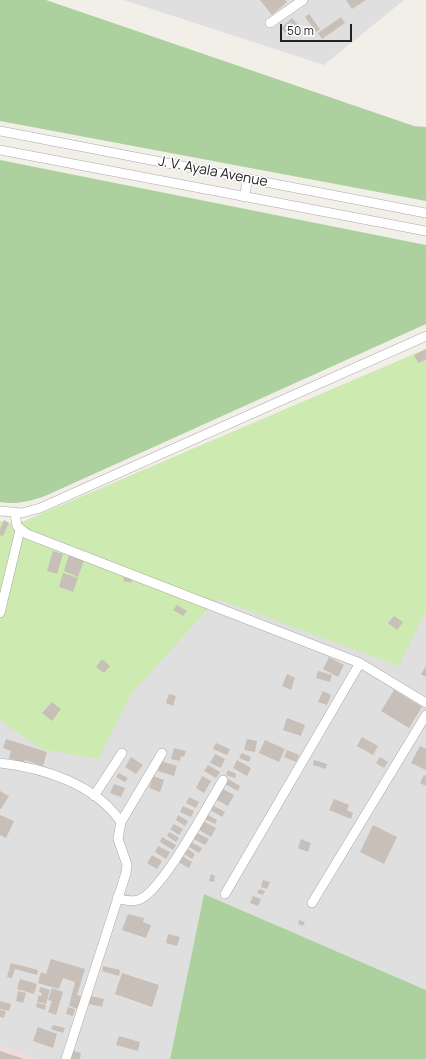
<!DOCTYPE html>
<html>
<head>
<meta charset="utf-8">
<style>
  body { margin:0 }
  #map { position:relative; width:426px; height:1059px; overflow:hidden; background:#f2efe9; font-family:Manrope,sans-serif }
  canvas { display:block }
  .scale { position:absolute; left:280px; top:24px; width:72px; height:18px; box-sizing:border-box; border:2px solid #222; border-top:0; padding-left:5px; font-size:12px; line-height:14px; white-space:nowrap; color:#222; -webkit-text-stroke:3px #fff; paint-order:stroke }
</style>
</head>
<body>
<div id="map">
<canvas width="426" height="1059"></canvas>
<div class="scale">50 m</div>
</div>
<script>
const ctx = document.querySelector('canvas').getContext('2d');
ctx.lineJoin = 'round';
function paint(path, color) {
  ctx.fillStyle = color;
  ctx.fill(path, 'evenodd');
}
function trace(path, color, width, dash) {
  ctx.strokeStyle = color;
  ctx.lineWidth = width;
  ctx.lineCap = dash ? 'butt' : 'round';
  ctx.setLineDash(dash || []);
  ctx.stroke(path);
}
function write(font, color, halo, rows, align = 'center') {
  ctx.font = font + ' Manrope,sans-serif';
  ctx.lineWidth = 3;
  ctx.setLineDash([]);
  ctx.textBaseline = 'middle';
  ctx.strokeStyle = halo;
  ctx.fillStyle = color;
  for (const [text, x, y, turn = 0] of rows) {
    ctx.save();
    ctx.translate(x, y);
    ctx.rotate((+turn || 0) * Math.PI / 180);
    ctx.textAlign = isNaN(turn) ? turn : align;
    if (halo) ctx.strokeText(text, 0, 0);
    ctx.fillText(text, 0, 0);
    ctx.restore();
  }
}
paint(new Path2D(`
  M 124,0 L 404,0 L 324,65 Z
  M 426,349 L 426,990 L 204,894 L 170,1059 L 0,1059 L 0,521 L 15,525 Z`), '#e0dfdf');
paint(new Path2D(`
  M 0,1046 L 37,1059 L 0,1059 Z`), '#f2dad9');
paint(new Path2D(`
  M 426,349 L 426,610 L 399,666 L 217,599 L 132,693 L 98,759 L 41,749 L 0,720 L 0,521 L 15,525 Z`), '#cdebb0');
paint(new Path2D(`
  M 0,0 L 46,0 L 414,126 L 426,127 L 426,201 L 0,121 Z
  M 0,160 L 426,245 L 426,324 L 45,496 C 30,501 16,505 0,502 Z
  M 204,894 L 426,990 L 426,1059 L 170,1059 Z`), '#add19e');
paint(new Path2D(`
  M 260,0 L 285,0 L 287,2 L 272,15 Z
  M 346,0 L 366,0 L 352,9 Z
  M 309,14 L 320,29 L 316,32 L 305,17 Z
  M 341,17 L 345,23 L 322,39 L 318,33 Z
  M 292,18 L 301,28 L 290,38 L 281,28 Z
  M 426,349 L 426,360 L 418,363 L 414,355 Z
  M 4,520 L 9,523 L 3,536 L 0,535 L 0,529 Z
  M 53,551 L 63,554 L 57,574 L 47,571 Z
  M 69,555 L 84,560 L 78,577 L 64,571 Z
  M 63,573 L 78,578 L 73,592 L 59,587 Z
  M 125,575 L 133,578 L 131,583 L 123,581 Z
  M 177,605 L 187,611 L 183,616 L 173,610 Z
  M 394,616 L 403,622 L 397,630 L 388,623 Z
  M 329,657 L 344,665 L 338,677 L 323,669 Z
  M 102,659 L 110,666 L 104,673 L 96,667 Z
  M 426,666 L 426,677 L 421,674 Z
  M 318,671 L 332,675 L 330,682 L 316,678 Z
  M 287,674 L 295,678 L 291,690 L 282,686 Z
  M 394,690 L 422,707 L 409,728 L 381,711 Z
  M 323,691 L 331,695 L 327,705 L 318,702 Z
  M 169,694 L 176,696 L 173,706 L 166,703 Z
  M 52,702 L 61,709 L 52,721 L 42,713 Z
  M 287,718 L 305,725 L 301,736 L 283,730 Z
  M 362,737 L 378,746 L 373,755 L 357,746 Z
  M 6,739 L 47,752 L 43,766 L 25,760 L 24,763 L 9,758 L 11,751 L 3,748 Z
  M 247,739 L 257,741 L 255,752 L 244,750 Z
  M 265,740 L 285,749 L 279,762 L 259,753 Z
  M 216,743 L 230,749 L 227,755 L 213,749 Z
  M 420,746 L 426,749 L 426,770 L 411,763 Z
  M 174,748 L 186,751 L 184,757 L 181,756 L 180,761 L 171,759 Z
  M 287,750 L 299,755 L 296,762 L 284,757 Z
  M 242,753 L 251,757 L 249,762 L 239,758 Z
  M 215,754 L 225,759 L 221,768 L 210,763 Z
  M 131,757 L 143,765 L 136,774 L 125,767 Z
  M 380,757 L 388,762 L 384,768 L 376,763 Z
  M 237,760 L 251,768 L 247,776 L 233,768 Z
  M 314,760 L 327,764 L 326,769 L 313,765 Z
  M 161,761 L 177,766 L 174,776 L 158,771 Z
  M 208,765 L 220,772 L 216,778 L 204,771 Z
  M 228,770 L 236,774 L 235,778 L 226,775 Z
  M 119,773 L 128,778 L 125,782 L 116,777 Z
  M 424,775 L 426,776 L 426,786 L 420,783 Z
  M 153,776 L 164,780 L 160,792 L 149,788 Z
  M 202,776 L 211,781 L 204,793 L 196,788 Z
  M 228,779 L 240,786 L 238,791 L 225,784 Z
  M 114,784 L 125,788 L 121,797 L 110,793 Z
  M 221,788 L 234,795 L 228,806 L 215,799 Z
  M 0,791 L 9,796 L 1,809 L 0,809 Z
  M 189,797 L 199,802 L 196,808 L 186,803 Z
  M 334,799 L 349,805 L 347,810 L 353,813 L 351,819 L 329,810 Z
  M 212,805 L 225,812 L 222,817 L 209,809 Z
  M 183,806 L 194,811 L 191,817 L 180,812 Z
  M 206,814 L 217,820 L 215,824 L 203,818 Z
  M 0,815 L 14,821 L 6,838 L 0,835 Z
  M 178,815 L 188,821 L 185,826 L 176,820 Z
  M 203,821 L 216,828 L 211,837 L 198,829 Z
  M 174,824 L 183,829 L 179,835 L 170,829 Z
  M 373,825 L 397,837 L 384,864 L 360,852 Z
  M 169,832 L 179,838 L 176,842 L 167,836 Z
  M 195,832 L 209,839 L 205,845 L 192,838 Z
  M 162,837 L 176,845 L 173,850 L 160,842 Z
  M 301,839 L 311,843 L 308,852 L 298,848 Z
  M 191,842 L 202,848 L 199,853 L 188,846 Z
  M 158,846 L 170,852 L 166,859 L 155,852 Z
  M 186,848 L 195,854 L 192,859 L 183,853 Z
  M 152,855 L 162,861 L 157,869 L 147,863 Z
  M 182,856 L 192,862 L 189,868 L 178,862 Z
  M 211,874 L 215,876 L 214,882 L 209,881 Z
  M 263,880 L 270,882 L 267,889 L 261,887 Z
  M 259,889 L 265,891 L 263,895 L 257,893 Z
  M 253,896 L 261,899 L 258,906 L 250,903 Z
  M 128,914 L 144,918 L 143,922 L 151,925 L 146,938 L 122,930 Z
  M 299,920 L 305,922 L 303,926 L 298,924 Z
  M 168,934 L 180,937 L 177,946 L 166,943 Z
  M 51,959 L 85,969 L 77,995 L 81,996 L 78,1009 L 69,1006 L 75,982 L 63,978 L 59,989 L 38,983 L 41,972 L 46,974 Z
  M 11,963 L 38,970 L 37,975 L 15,969 L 12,978 L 7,977 Z
  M 103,966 L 120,970 L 119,976 L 102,971 Z
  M 122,973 L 159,985 L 152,1007 L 115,994 Z
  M 20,979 L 37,984 L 34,994 L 17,989 Z
  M 40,987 L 50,990 L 46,1004 L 37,1002 L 39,995 L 41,996 L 42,993 L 39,992 Z
  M 52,988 L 63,992 L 56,1015 L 48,1012 L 52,1001 L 48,1000 Z
  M 18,991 L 26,993 L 23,1003 L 16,1001 Z
  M 91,996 L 104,999 L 102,1007 L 89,1004 Z
  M 0,1001 L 11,1004 L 9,1011 L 0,1009 Z
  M 37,1003 L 46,1005 L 45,1010 L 36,1007 Z
  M 68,1007 L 75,1009 L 73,1016 L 66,1014 Z
  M 0,1010 L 6,1011 L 4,1018 L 0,1017 Z
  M 53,1025 L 65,1028 L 63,1033 L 51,1029 Z
  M 38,1027 L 57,1034 L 53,1048 L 33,1041 Z
  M 119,1036 L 140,1042 L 138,1051 L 116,1045 Z
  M 71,1050 L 81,1053 L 80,1059 L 70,1059 Z
  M 0,1051 L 24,1059 L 0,1059 Z`), '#c7bfb8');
const minor = new Path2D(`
  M 270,23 L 303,0
  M 0,131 L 426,213
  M 0,150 L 426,231
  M 244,197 L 248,179
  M 0,511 L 22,513 L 40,508 L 426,336
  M 15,514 L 17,526 L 27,534 L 360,663 L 426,703
  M 0,613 L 20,530
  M 0,763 C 44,768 95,784 121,822 L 118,839 L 127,865 L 126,873 L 66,1059
  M 94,796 L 122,753
  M 121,822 L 162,753
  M 225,894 L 360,663
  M 117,898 C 123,900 130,902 138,900 C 161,894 209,803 223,780
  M 312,903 L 426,715`);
trace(minor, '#a9a9a9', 10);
trace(minor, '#fff', 9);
write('14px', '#222', '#fff', [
  ["J. V. Ayala Avenue",213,172,11]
]);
</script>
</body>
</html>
